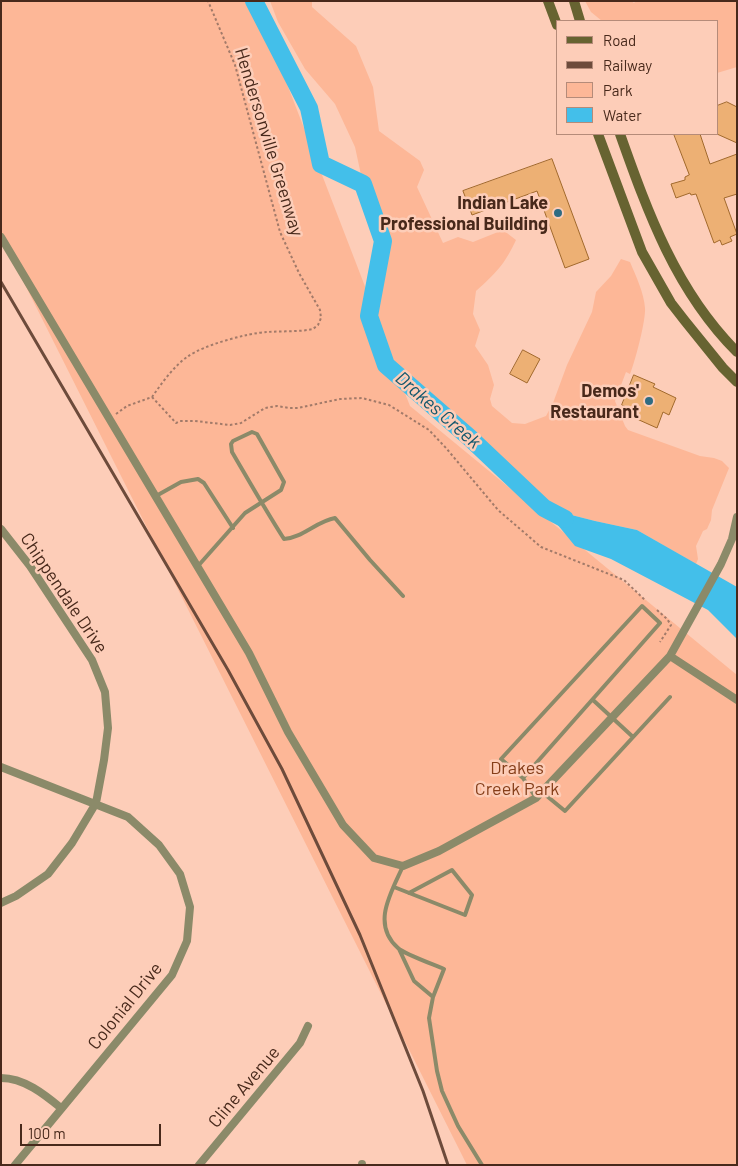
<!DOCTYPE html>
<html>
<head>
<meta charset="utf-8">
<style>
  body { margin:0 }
  #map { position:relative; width:738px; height:1166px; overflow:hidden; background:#fdcdb8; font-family:Barlow,sans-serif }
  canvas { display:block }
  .frame { position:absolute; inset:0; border:2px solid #48291b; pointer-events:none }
  .legend { position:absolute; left:556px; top:20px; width:162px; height:115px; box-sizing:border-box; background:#fdcdb8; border:1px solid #b58b79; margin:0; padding:6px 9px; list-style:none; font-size:15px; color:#48291b }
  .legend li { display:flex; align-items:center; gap:10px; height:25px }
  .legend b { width:25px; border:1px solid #b58b79 }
  .scale { position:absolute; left:20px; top:1124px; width:141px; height:22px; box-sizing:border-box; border:2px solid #48291b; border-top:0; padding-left:6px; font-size:15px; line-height:18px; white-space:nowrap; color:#48291b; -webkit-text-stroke:4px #fdcdb8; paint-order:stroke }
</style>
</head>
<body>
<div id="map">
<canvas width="738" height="1166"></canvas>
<div class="frame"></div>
<ul class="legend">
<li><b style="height:6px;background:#676331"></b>Road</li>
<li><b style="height:6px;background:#6d4b3b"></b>Railway</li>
<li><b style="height:14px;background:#fdb797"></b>Park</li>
<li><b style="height:14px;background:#43bfea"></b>Water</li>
</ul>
<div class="scale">100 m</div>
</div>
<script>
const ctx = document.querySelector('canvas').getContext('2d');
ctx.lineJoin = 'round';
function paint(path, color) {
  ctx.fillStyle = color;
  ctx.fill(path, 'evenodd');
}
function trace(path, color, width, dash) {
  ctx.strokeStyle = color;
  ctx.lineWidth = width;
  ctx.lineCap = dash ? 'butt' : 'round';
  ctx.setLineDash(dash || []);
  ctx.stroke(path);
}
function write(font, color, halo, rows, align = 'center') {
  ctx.font = font + ' Barlow,sans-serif';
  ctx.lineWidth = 5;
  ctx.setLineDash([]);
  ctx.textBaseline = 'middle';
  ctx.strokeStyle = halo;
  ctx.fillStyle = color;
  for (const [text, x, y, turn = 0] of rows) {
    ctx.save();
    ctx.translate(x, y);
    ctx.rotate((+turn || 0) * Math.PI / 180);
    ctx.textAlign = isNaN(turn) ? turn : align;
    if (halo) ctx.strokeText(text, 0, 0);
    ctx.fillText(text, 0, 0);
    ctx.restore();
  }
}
paint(new Path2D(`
  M 1,1 L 255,1 L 371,302 L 383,241 L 363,184 L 355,147 L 335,104 L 305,69 L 278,22 L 270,1 L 312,1 L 312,7 L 356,46 L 373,87 L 379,131 L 420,161 L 424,170 L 417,187 L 443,243 L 458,237 L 473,242 L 503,230 L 516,240 C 505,264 496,273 476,291 L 473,314 L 480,330 L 475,346 L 488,365 L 494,385 L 490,399 L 492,406 L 512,423 L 525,424 L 546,416 L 553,403 L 567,365 L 592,312 L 596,292 L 611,276 L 621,259 L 630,262 C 636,276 644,293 645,308 C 646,320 635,362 630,374 L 626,372 L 615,401 L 625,426 L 628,430 L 700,456 L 714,458 L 722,461 L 729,468 L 712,510 L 711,520 L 707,529 L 703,531 L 696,546 L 698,559 L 696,564 L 637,530 L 595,521 L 544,508 L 470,438 L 399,378 L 410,406 L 737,675 L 737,1165 L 467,1165 L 1,237 Z
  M 585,1 L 631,1 L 634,3 L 636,1 L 737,1 L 737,67 L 717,73 L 717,21 L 602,21 L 591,12 Z`), '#fdb797');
paint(new Path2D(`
  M 544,508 L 595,521 L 637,530 L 737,587 L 737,639 L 708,610 L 611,559 L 575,546 Z`), '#43bfea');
trace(new Path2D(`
  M 254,1 L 309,108 L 321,164 L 363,184 L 383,241 L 369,316 L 386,365 L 470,438 L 544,508 L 565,519`), '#43bfea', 18);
const building = new Path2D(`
  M 727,102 L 737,107 L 737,143 L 717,134 L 717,106 Z
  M 674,134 L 700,134 L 710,164 L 737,154 L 737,194 L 724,198 L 737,234 L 730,237 L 732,241 L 722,245 L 720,240 L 714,243 L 696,194 L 691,195 L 690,193 L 676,198 L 671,184 L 685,180 L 685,177 L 689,175 Z
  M 552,159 L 589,259 L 565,268 L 537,191 L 472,215 L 463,191 Z
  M 523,350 L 540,359 L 527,383 L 510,374 Z
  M 634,375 L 655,384 L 653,387 L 676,398 L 669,415 L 663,412 L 657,428 L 628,415 L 630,409 L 622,405 Z`);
paint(building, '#edb074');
trace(building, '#a1692c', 1);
trace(new Path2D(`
  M 152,397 L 176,423 L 180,421 L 195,421 L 230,425 L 241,423 L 265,408 L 277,406 L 289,408 L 298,408 L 340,399 L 362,398 L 389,405 L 429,430 L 446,448 L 498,510 L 541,547 L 624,580 L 646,601
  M 152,397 C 162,383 173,367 187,357 C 203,345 248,333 267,332 C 282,331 299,332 313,329 L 318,325 L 321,318 L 320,310 L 299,273 L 280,232 L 235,65 L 208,1
  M 116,414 L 127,406 L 152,397
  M 657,610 L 667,619 L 671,625 L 660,642`), '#a27a69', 2, [2.5, 2.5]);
trace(new Path2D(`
  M 156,496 L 181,482 L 198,479 L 204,483 L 233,528
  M 198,566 L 245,513 L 281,490 L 284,482 L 257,434 L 252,432 L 233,441 L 231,444 L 232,452 C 249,481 266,511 284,539 C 302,538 317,521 335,518 L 370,560 L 403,596
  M 593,700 L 633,737
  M 523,778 L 660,623 L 642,606 L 501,759 L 523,778 L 536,798
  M 542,792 L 565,811 L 670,697
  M 394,887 L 465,915 L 472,895 L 452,870 L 409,893
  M 399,949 L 414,981 L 433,997 L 444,969 C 435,965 404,954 398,948 C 371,924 391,893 403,866
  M 433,997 L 429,1018 L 437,1071 L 442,1091 L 458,1126 L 482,1165`), '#8b8a69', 4);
trace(new Path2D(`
  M 1,237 L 249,653 L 288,732 L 343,825 L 374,858 L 403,866 L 439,851 L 536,798 L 670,656 L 721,564 L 732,539 L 737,517
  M 1,529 L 30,566 L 92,660 L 105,692 L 108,728 L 104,760 L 96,803 L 72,843 L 48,874 L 16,896 L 1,903
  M 670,656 L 737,700
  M 1,767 L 128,817 L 159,845 L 180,874 L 190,907 L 187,941 L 172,975 L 15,1165
  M 1,1078 C 24,1078 44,1094 61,1108
  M 199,1165 L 300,1043 L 308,1026
  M 362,1165 L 362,1164`), '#8b8a69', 8);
trace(new Path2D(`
  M 548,1 L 557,25
  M 574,1 L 580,21
  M 598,134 L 642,252 L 671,303 L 685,321 L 723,368 L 737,382
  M 620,134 C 648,213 676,291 737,352`), '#676331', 10);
trace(new Path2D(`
  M 1,282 L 228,670 L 282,769 L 360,935 L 423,1091 L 448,1165`), '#6d4b3b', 3);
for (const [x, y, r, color] of [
  [558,213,5,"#2f6c83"],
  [649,401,5,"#2f6c83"]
]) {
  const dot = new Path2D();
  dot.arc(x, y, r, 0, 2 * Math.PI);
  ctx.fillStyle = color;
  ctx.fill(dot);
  trace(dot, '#fdcdb8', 2);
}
write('18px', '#48291b', '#fdcdb8', [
  ["Hendersonville Greenway",269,142,73],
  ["Chippendale Drive",64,593,56],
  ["Colonial Drive",125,1006,-51],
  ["Cline Avenue",244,1087,-50]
]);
write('bold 18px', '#48291b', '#fdcdb8', [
  ["Indian Lake",548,203],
  ["Professional Building",548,224],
  ["Demos'",639,391],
  ["Restaurant",639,412]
], 'right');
write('18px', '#863e19', '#fdcdb8', [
  ["Drakes",517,768],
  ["Creek Park",517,789]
]);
write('italic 19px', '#13576d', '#fdcdb8', [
  ["Drakes Creek",438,410,41]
]);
</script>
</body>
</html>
